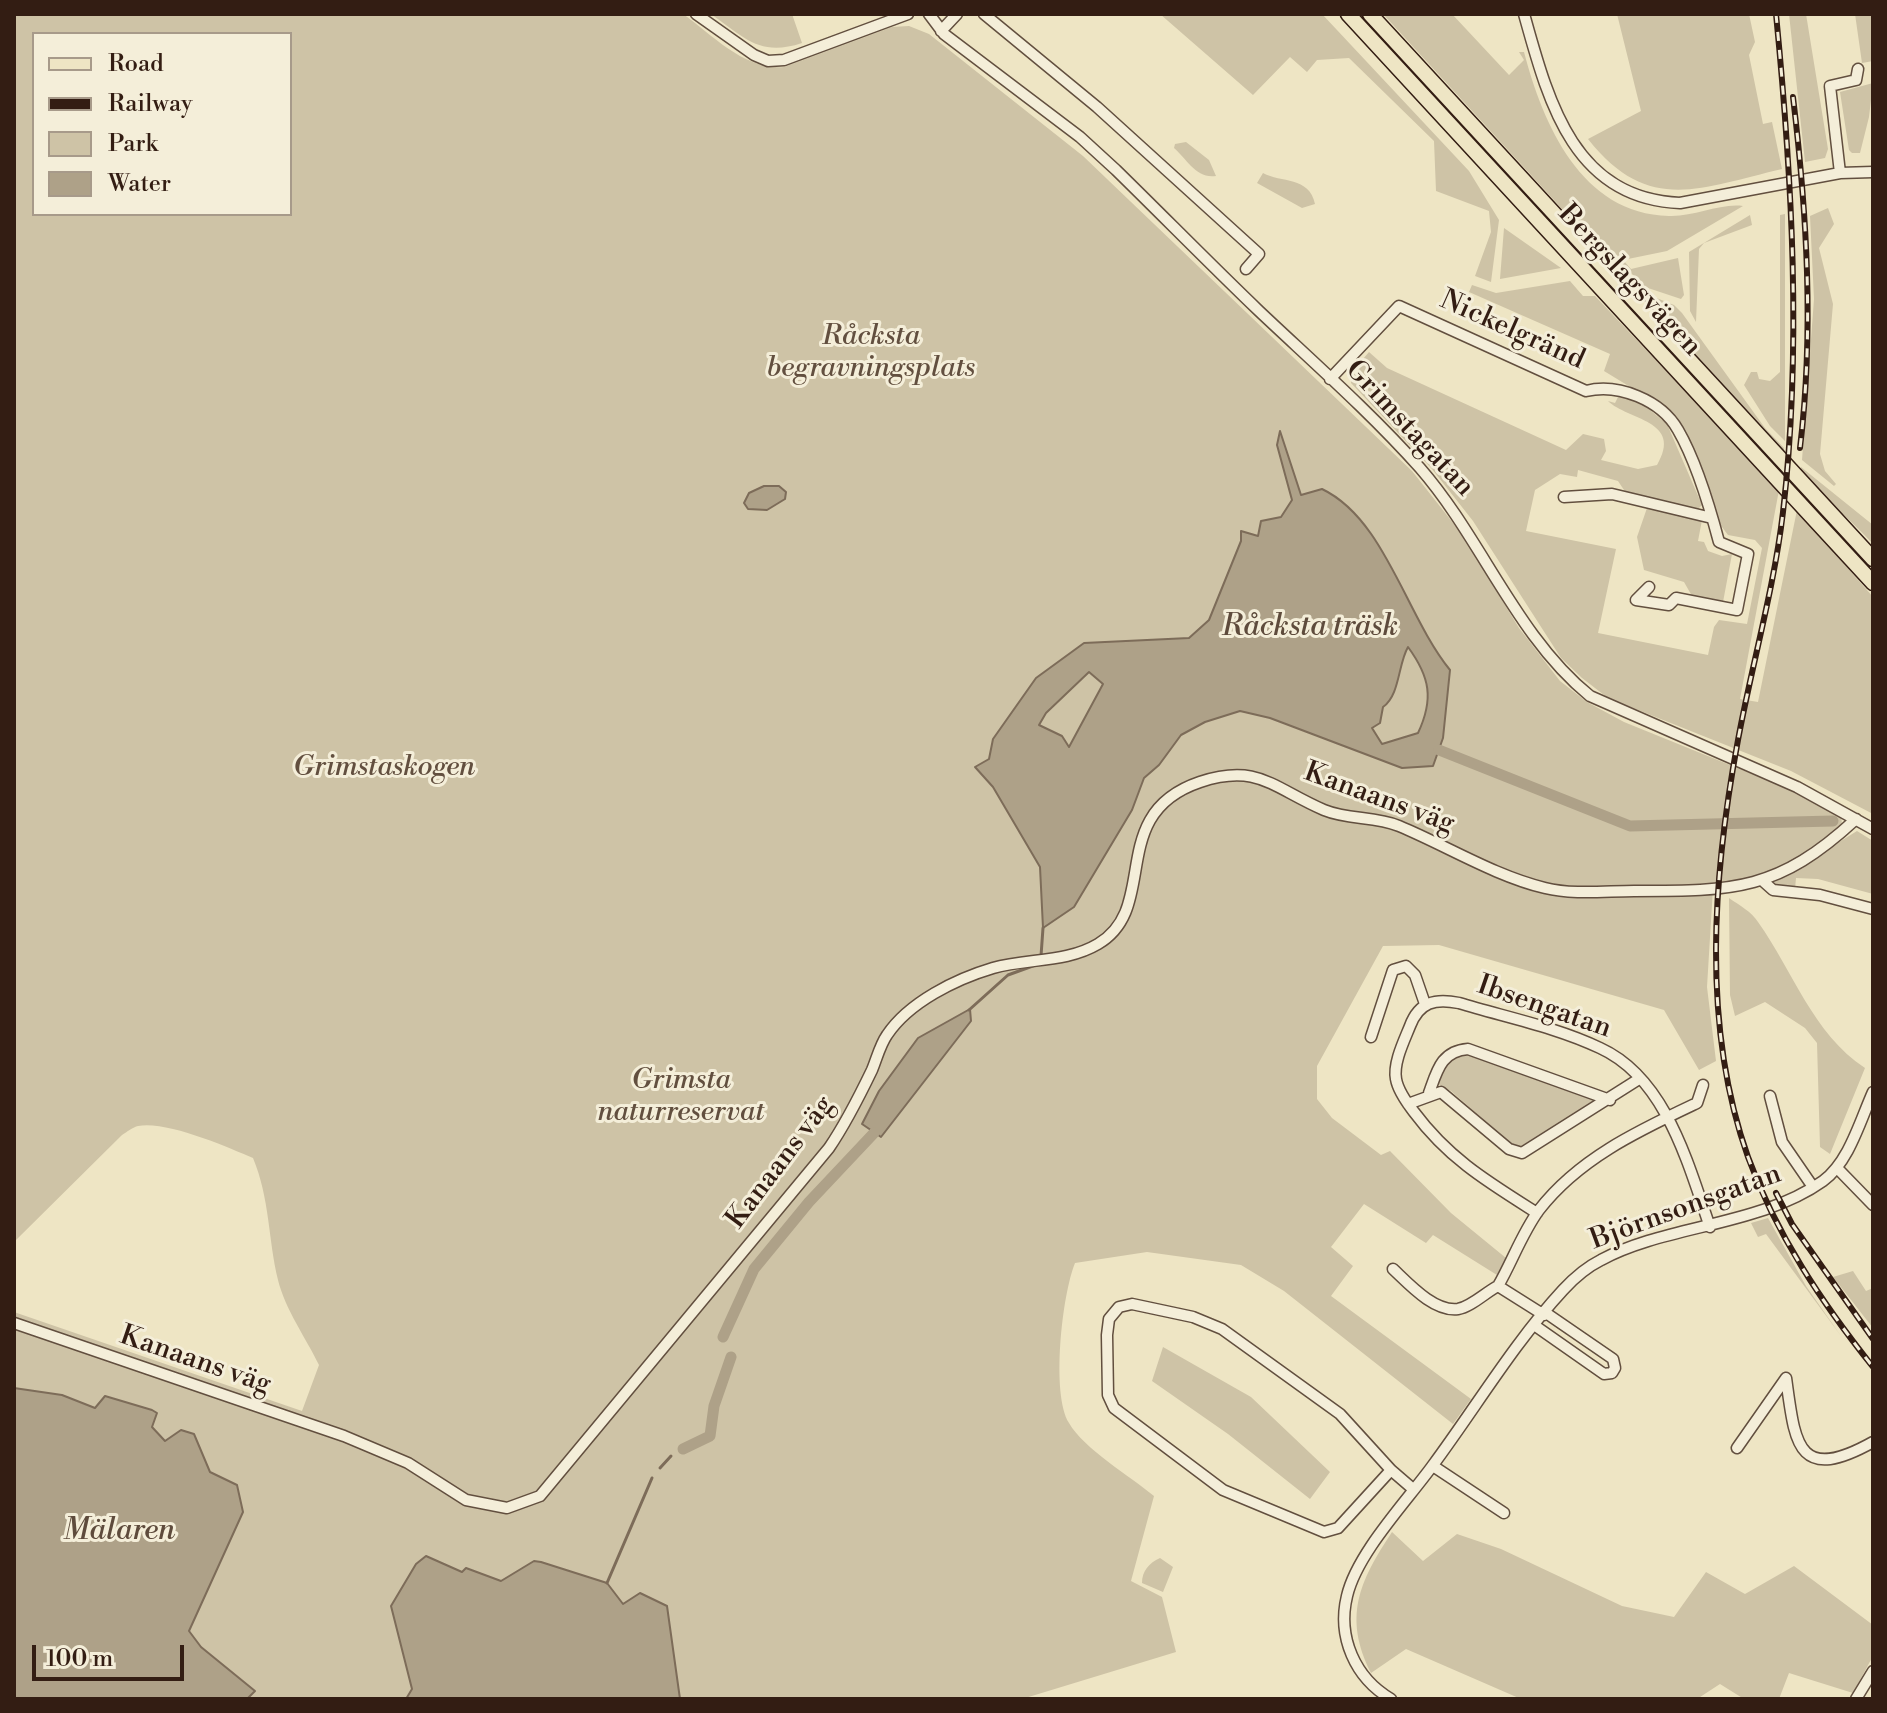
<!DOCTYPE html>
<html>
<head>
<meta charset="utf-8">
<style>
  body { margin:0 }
  #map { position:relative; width:1887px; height:1713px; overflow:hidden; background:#eee5c4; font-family:"Libre Bodoni",serif }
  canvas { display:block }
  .frame { position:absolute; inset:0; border:16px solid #331d13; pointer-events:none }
  .legend { position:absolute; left:32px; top:32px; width:260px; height:184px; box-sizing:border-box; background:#f4eed9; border:2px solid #a79a8a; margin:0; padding:10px 14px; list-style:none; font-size:24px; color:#331d13 }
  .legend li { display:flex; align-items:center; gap:16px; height:40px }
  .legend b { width:40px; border:2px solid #a79a8a }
  .scale { position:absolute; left:32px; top:1645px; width:152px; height:36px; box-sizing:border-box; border:4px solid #331d13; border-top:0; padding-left:10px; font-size:24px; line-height:28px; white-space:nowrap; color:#331d13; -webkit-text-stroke:6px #f4eed9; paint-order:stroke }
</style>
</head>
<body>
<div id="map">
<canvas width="1887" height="1713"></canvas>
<div class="frame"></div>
<ul class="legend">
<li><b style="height:10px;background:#eee5c4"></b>Road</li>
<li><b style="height:10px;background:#331d13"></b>Railway</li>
<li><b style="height:22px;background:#cec3a6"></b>Park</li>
<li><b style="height:22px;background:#aea188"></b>Water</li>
</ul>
<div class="scale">100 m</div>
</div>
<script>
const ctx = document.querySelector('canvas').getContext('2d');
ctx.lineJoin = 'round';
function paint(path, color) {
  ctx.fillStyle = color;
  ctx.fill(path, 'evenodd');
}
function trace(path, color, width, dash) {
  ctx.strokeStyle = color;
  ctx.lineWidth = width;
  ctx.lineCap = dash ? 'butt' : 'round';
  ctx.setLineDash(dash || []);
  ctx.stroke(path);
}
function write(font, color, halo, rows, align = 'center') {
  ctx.font = font + ' "Libre Bodoni",serif';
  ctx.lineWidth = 6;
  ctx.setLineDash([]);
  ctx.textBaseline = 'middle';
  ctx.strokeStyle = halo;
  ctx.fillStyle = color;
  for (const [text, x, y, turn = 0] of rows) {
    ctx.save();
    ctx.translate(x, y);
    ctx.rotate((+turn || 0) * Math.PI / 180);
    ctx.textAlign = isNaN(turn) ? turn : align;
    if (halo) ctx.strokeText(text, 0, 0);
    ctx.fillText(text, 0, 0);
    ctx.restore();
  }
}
paint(new Path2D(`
  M 14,14 L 683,14 C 714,36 744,70 784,67 L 892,27 L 909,26 L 929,34 L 1083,156 L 1412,471 L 1461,533 L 1519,628 L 1560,681 L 1587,702 L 1624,722 L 1804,795 L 1841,815 L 1842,824 C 1813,851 1754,887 1713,888 L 1707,987 L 1716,1061 L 1699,1070 L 1664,1010 L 1439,945 L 1383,946 L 1317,1066 L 1317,1099 L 1332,1118 L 1381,1155 L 1390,1151 L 1451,1213 L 1506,1258 L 1497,1275 L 1433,1235 L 1426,1243 L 1364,1204 L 1331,1247 L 1353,1266 L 1331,1296 L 1471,1399 L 1453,1424 L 1284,1291 L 1241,1265 L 1147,1252 L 1075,1263 C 1062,1295 1051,1394 1069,1423 C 1084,1449 1130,1476 1154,1496 L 1131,1581 L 1162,1597 L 1176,1652 L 1022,1699 L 41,1699 L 14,1641 L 14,1312 L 302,1411 L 319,1365 C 306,1338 285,1309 278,1280 C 268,1239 270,1199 253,1158 C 228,1147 165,1120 138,1126 C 133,1127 127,1132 122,1135 L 14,1242 ZM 34,34 L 290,34 L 290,214 L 34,214 Z
  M 711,14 L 792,14 L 802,43 C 760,57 745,38 711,14 Z
  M 1160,14 L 1322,14 L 1469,171 L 1499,220 L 1491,282 L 1475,276 L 1491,232 L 1489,211 L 1436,191 L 1434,141 L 1349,58 L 1317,60 L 1307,72 L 1290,57 L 1253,95 Z
  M 1383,14 L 1452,14 L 1509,75 L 1524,60 L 1519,52 L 1524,52 C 1543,124 1581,214 1669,216 C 1694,217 1720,203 1743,206 L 1667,251 L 1623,260 L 1631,269 L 1678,258 L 1684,295 L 1681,299 L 1645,287 L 1604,246 L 1597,247 Z
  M 1617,14 L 1749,14 L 1755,42 L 1749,55 L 1763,124 L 1772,122 L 1782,169 C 1700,188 1648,215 1588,139 L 1641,111 Z
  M 1789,14 L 1806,14 L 1828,149 L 1825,158 L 1805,162 Z
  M 1855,14 L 1873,14 L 1873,61 L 1862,63 Z
  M 1873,83 L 1869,117 L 1860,153 L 1852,153 L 1849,150 L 1840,92 Z
  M 1186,142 L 1209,160 L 1216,176 C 1196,179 1187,159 1174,148 L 1175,144 Z
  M 1263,173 C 1281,183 1309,176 1315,204 L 1302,208 L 1257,183 Z
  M 1828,208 L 1834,224 L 1819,248 L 1833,304 L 1820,454 L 1825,471 L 1836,484 L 1834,486 L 1802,460 L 1814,299 L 1810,216 Z
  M 1785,214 L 1785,441 L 1770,426 L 1744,385 L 1751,372 L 1757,372 L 1759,379 L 1770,381 L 1780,372 L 1780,215 Z
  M 1750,215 L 1752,225 L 1704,243 L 1699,249 L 1696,322 L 1690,311 L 1689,252 Z
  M 1504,228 L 1561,268 L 1500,279 Z
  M 1570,281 L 1583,296 L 1595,296 L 1779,490 L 1740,699 L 1758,702 L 1797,510 L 1873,597 L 1873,814 L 1791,771 L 1608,698 L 1582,678 L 1561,658 L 1473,521 L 1432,469 L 1351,383 L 1351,373 L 1369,352 L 1387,368 L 1566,450 L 1583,434 L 1604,439 L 1606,451 L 1601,460 L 1638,469 L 1657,465 C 1684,420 1627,420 1608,401 L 1615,403 L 1619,395 L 1645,406 L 1667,424 L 1702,505 L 1698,509 L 1626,493 L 1618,481 L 1578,470 L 1577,477 L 1560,474 L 1535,490 L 1526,531 L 1616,549 L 1598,633 L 1708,655 L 1714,627 L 1719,620 L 1747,624 L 1762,548 L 1755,540 L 1728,535 L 1719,523 L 1683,429 L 1668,410 L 1604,371 L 1610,354 L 1469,292 L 1472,285 L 1496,293 Z
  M 1639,291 L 1674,305 L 1682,313 L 1765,428 L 1784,448 L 1784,454 Z
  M 1801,467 L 1873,525 L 1873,544 C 1850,519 1823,497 1800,472 Z
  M 1647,508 L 1702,520 L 1698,541 L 1704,542 L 1708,551 L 1722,556 L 1732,554 L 1723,602 L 1692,596 L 1684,582 L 1644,570 L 1637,537 Z
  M 1857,831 L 1873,841 L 1873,894 L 1818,879 L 1796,878 L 1795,889 L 1776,887 L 1773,883 Z
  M 1729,898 C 1739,905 1752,912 1758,922 C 1793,971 1813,1034 1865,1068 L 1830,1154 L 1820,1147 L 1817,1043 L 1805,1028 L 1765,1002 L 1735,1016 L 1730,995 Z
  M 1469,1051 L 1598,1099 L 1599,1103 L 1520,1147 L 1511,1144 L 1451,1091 L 1436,1083 L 1442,1064 Z
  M 1768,1218 L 1806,1286 L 1841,1336 L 1766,1234 L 1758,1237 L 1751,1223 Z
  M 1853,1271 L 1866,1291 L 1873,1288 L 1873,1328 L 1833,1277 Z
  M 1163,1347 L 1251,1397 L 1330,1472 L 1310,1499 L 1228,1434 L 1152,1381 Z
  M 1392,1532 L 1423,1561 L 1457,1534 L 1501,1549 L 1622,1606 L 1674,1617 L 1706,1572 L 1745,1594 L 1794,1566 L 1873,1625 L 1873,1656 L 1853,1693 L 1789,1673 L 1779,1699 L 1744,1699 L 1720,1684 L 1697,1699 L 1521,1699 L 1406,1649 L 1371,1673 C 1343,1617 1359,1582 1392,1532 Z
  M 1160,1558 L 1173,1567 L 1163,1592 L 1142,1583 C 1142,1571 1149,1563 1160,1558 Z`), '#cec3a6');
const water = new Path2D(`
  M 1280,431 L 1301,495 L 1322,489 C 1385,519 1406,616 1450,670 L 1443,738 L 1433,766 L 1402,768 L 1270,718 L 1240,711 L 1205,722 L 1181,735 L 1159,765 L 1144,778 L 1132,810 L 1074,907 L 1043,928 L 1040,867 L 993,787 L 975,767 L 989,759 L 993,739 L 1036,678 L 1084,643 L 1189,638 L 1209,620 L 1241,541 L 1241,531 L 1258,536 L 1261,521 L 1281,517 L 1292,500 L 1277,445 ZM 1408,647 C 1430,677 1434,699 1418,733 L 1382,744 L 1372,728 L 1380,723 L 1383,707 C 1400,695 1398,664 1408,647 ZM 1089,672 L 1103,684 L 1069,747 L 1062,736 L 1039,725 L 1046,713 Z
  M 764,486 L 779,486 L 786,492 L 785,499 L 767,510 L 748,509 L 744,503 L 749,493 Z
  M 970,1009 L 971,1021 L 881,1137 L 862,1124 L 879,1091 L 918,1038 Z
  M 14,1388 L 62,1395 L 95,1408 L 105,1396 L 152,1410 L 157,1413 L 152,1427 L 165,1441 L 181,1430 L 194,1434 L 210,1472 L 237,1485 L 243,1512 L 189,1631 L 201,1647 L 255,1691 L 247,1699 L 14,1699 Z
  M 426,1556 L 462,1572 L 466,1568 L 501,1581 L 534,1561 L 541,1562 L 607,1583 L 623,1604 L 640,1593 L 667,1606 L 680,1699 L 406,1699 L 412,1689 L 391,1606 L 416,1564 Z`);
paint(water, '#aea188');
trace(water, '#7d6c59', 2);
trace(new Path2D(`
  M 1041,956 L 1043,928
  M 969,1010 L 1008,975 L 1041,963
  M 660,1468 L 671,1456
  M 607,1583 L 652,1478`), '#7d6c59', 3);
trace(new Path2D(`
  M 1439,750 L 1630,826 L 1833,821
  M 723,1337 L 754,1269 L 809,1202 L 874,1133
  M 683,1449 L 710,1436 L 714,1406 L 731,1357`), '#aea188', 11);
const minor = new Path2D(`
  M 696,14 L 754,55 L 768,61 L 784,60 L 908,14
  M 929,14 L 944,34 L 1080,137 L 1116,170 C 1164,217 1211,265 1259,311 C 1313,362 1370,412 1420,468 C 1482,539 1516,636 1590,696 L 1797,787 L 1873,829
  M 984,14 L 1097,107 L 1259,254 L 1246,269
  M 1524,14 C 1548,100 1573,199 1680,203 L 1840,173 L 1873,172
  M 941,31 L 957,14
  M 1840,173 L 1830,86 L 1856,80 L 1858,69
  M 1330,379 L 1399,306 L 1586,391 C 1618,383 1661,400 1678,430 C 1696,461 1710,508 1719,542 L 1748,554 L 1737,610 L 1676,598 L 1669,605 L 1636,600 L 1649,587
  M 1564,497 L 1612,494 L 1712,518
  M 1764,882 L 1773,890 L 1820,895 L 1873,909
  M 1371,1037 L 1393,970 L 1406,966 L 1415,975 L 1425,1004
  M 1429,1093 C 1437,1071 1441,1051 1468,1049 L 1610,1100
  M 1770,1096 L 1782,1142 L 1813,1187
  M 1408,1104 L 1441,1092 L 1509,1149 L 1522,1153 L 1639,1079
  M 1838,1169 L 1873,1205
  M 1537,1213 C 1488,1182 1449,1159 1414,1112 C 1407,1103 1398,1091 1396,1079 C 1393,1063 1404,1041 1410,1026 C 1419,1002 1435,998 1459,1003 C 1505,1017 1556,1027 1600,1048 C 1666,1078 1688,1164 1710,1227
  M 1393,1269 C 1409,1284 1434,1312 1458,1309 C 1471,1307 1486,1292 1498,1286 L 1544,1315
  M 1498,1286 C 1512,1262 1522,1233 1539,1210 C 1579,1158 1640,1130 1697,1103 L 1703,1085
  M 14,1323 L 344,1436 L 408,1463 L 466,1500 L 507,1508 L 540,1496 L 829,1148 C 846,1123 859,1097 872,1070 C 877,1058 880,1045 887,1035 C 909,1002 956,979 993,968 C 1028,958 1066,963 1098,944 C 1161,907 1105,814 1200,782 C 1258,763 1273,788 1324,810 C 1348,820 1375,816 1399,826 C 1447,846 1495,876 1545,888 C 1573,895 1606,891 1634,891 C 1735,891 1778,891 1856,819
  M 1534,1325 L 1604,1374 L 1612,1373 L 1615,1368 L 1613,1359 L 1546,1313
  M 1737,1448 L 1786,1378 C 1795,1442 1796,1485 1873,1442
  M 1433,1466 L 1504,1513
  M 1391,1470 L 1340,1414 L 1222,1329 L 1193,1317 L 1132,1304 L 1119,1307 L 1109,1319 L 1107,1335 L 1108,1395 L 1114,1408 L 1223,1490 L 1324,1532 L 1338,1528 L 1391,1470 L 1413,1489
  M 1391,1699 C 1355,1678 1337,1637 1347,1596 C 1357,1553 1407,1501 1433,1465 C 1476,1407 1514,1343 1563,1290 C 1574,1278 1587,1267 1601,1260 C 1665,1225 1760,1226 1823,1181 C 1849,1162 1860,1121 1873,1092
  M 1856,1699 L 1873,1671`);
const major = new Path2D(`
  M 1348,14 L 1873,583
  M 1370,14 L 1873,559`);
trace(minor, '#624f3f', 13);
trace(major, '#331d13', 17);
trace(minor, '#f4eed9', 10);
trace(major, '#eee5c4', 14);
const rail = new Path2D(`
  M 1776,14 C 1792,178 1802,348 1783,512 C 1774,589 1752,664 1738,740 C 1713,874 1701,1025 1748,1157 C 1776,1234 1822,1303 1873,1367
  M 1793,97 C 1807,214 1814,331 1800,448
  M 1776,1193 L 1792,1224 L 1873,1339`);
trace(rail, '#331d13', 6);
trace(rail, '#f4eed9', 3, [9]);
write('28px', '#331d13', '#f4eed9', [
  ["Bergslagsvägen",1629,281,47],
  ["Nickelgränd",1512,331,24],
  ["Grimstagatan",1409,429,47],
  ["Kanaans väg",1379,799,20],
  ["Ibsengatan",1544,1008,19],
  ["Kanaans väg",781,1163,-53],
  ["Björnsonsgatan",1686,1208,-20],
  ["Kanaans väg",195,1361,19]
]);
write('italic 28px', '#624f3f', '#f4eed9', [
  ["Råcksta",871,337],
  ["begravningsplats",871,369],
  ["Grimstaskogen",384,768],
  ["Grimsta",681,1081],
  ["naturreservat",681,1113]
]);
write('italic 30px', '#5e4b3c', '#f4eed9', [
  ["Råcksta träsk",1310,628],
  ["Mälaren",119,1532]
]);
</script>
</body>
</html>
